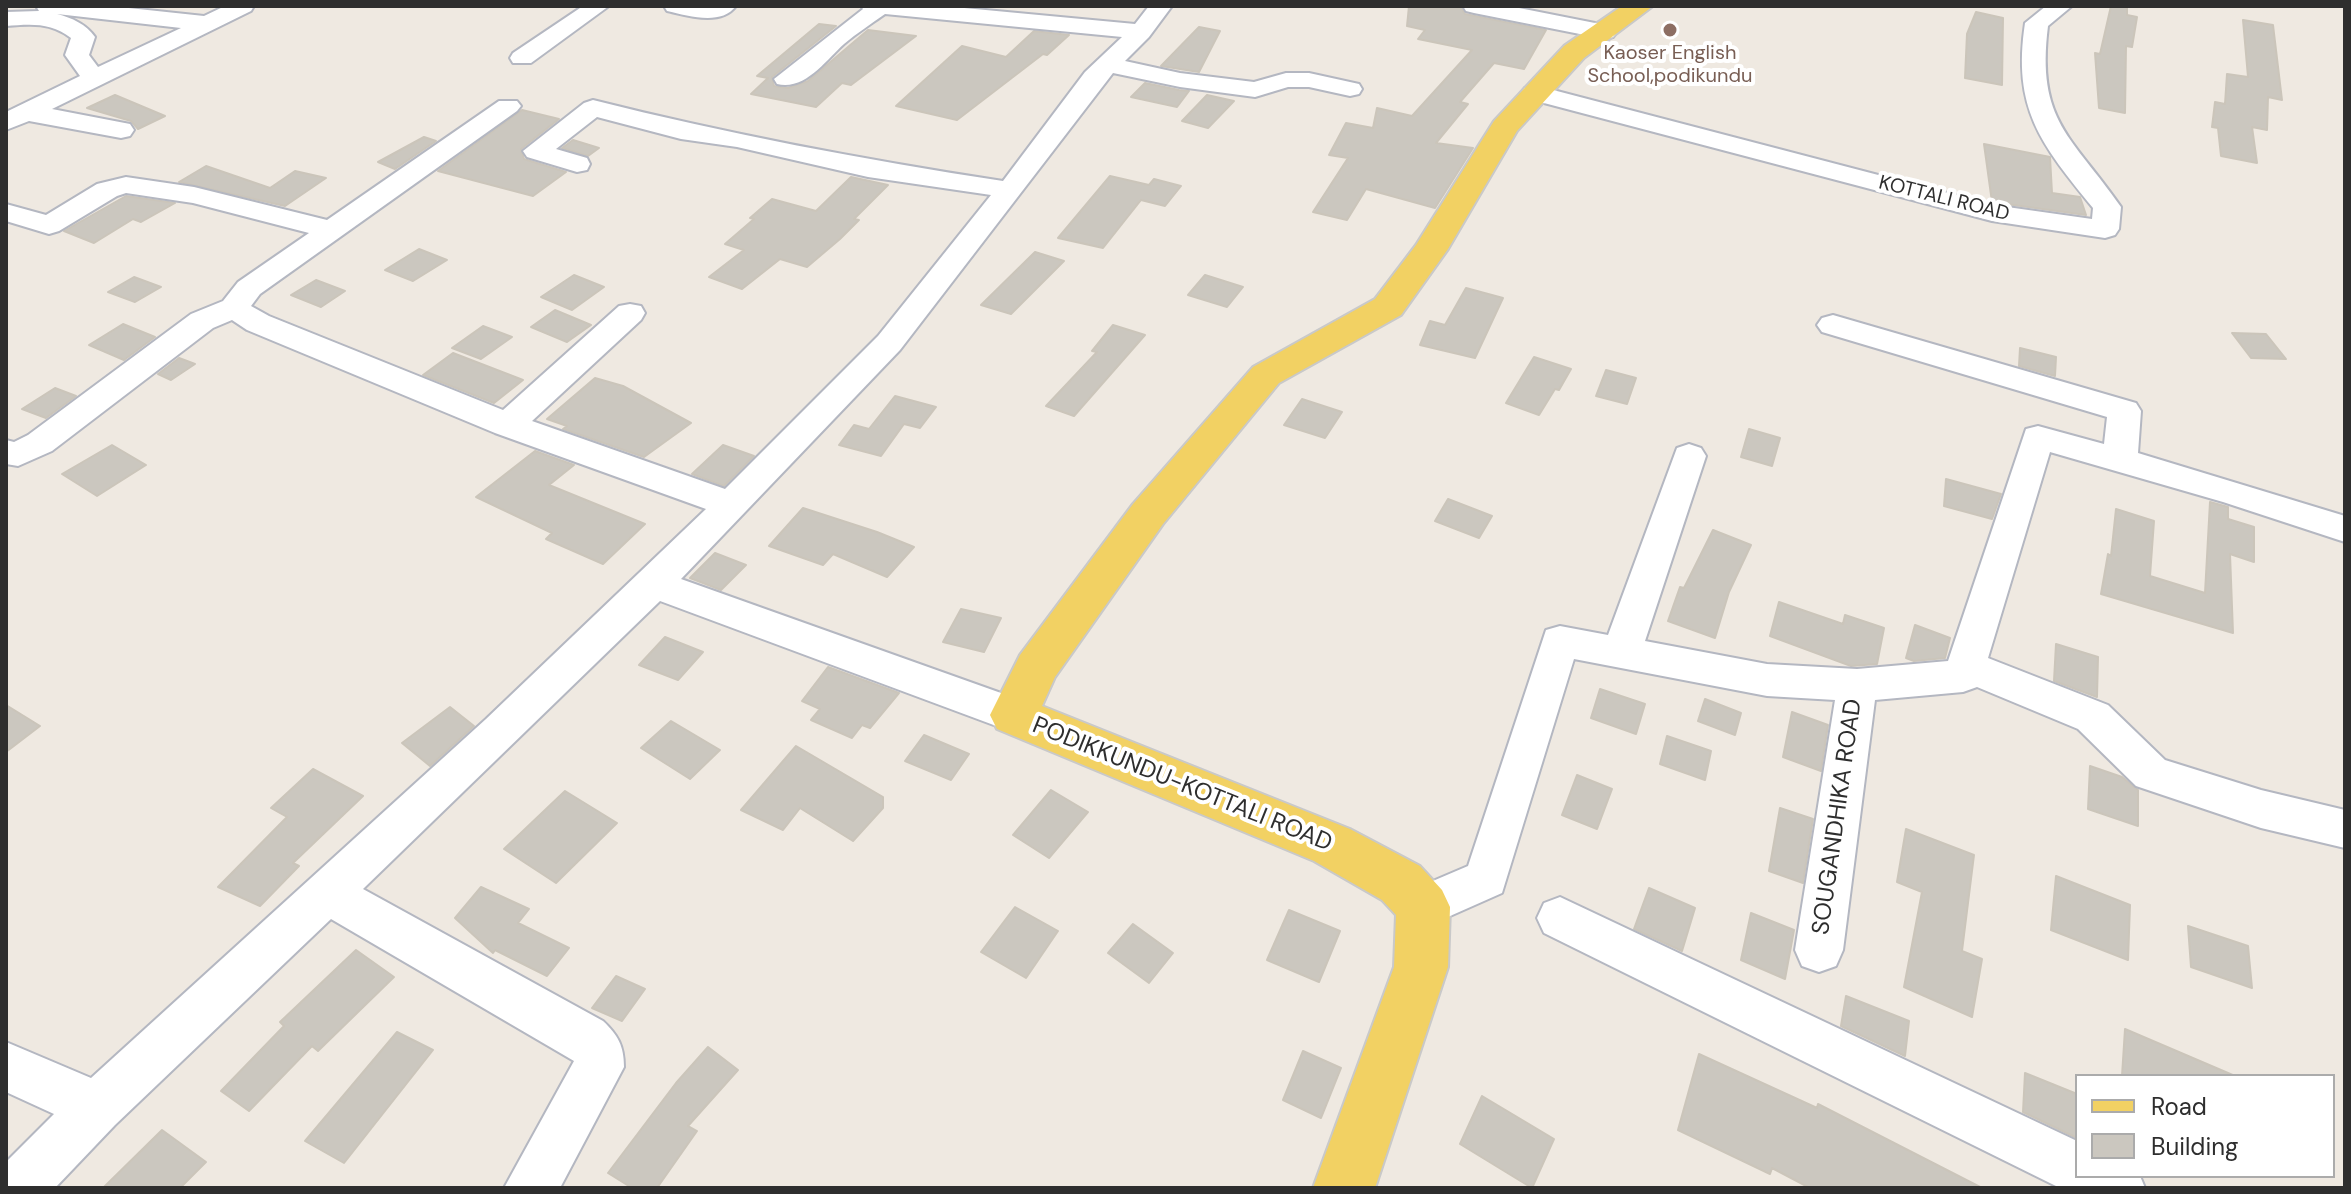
<!DOCTYPE html>
<html>
<head>
<meta charset="utf-8">
<style>
  body { margin:0 }
  #map { position:relative; width:2351px; height:1194px; overflow:hidden; background:#efe9e1; font-family:"DM Sans",sans-serif }
  canvas { display:block }
  .frame { position:absolute; inset:0; border:8px solid #2e2e2e; pointer-events:none }
  .legend { position:absolute; left:2075px; top:1074px; width:260px; height:104px; box-sizing:border-box; background:#fff; border:2px solid #ababab; margin:0; padding:10px 14px; list-style:none; font-size:24px; color:#2e2e2e }
  .legend li { display:flex; align-items:center; gap:16px; height:40px }
  .legend b { width:40px; border:2px solid #ababab }
</style>
</head>
<body>
<div id="map">
<canvas width="2351" height="1194"></canvas>
<div class="frame"></div>
<ul class="legend">
<li><b style="height:10px;background:#f2d163"></b>Road</li>
<li><b style="height:22px;background:#cbc7bf"></b>Building</li>
</ul>
</div>
<script>
const ctx = document.querySelector('canvas').getContext('2d');
ctx.lineJoin = 'round';
function paint(path, color) {
  ctx.fillStyle = color;
  ctx.fill(path, 'evenodd');
}
function trace(path, color, width, dash) {
  ctx.strokeStyle = color;
  ctx.lineWidth = width;
  ctx.lineCap = dash ? 'butt' : 'round';
  ctx.setLineDash(dash || []);
  ctx.stroke(path);
}
function write(font, color, halo, rows, align = 'center') {
  ctx.font = font + ' "DM Sans",sans-serif';
  ctx.lineWidth = 8;
  ctx.setLineDash([]);
  ctx.textBaseline = 'middle';
  ctx.strokeStyle = halo;
  ctx.fillStyle = color;
  for (const [text, x, y, turn = 0] of rows) {
    ctx.save();
    ctx.translate(x, y);
    ctx.rotate((+turn || 0) * Math.PI / 180);
    ctx.textAlign = isNaN(turn) ? turn : align;
    if (halo) ctx.strokeText(text, 0, 0);
    ctx.fillText(text, 0, 0);
    ctx.restore();
  }
}
const building = new Path2D(`
  M 1409,6 L 1460,6 L 1465,14 L 1546,30 L 1524,69 L 1494,63 L 1460,102 L 1468,104 L 1436,143 L 1473,148 L 1435,208 L 1366,189 L 1347,220 L 1313,212 L 1348,158 L 1329,155 L 1346,123 L 1373,128 L 1377,108 L 1412,116 L 1472,50 L 1418,39 L 1425,30 L 1407,26 Z
  M 2111,6 L 2127,6 L 2127,15 L 2137,17 L 2132,47 L 2126,46 L 2125,113 L 2099,108 L 2095,53 L 2100,54 Z
  M 1976,12 L 2003,18 L 2002,85 L 1965,78 L 1967,34 Z
  M 2243,20 L 2273,25 L 2282,100 L 2268,97 L 2267,130 L 2252,127 L 2257,163 L 2221,156 L 2218,128 L 2212,127 L 2215,102 L 2225,104 L 2227,74 L 2248,77 Z
  M 819,24 L 836,26 L 772,77 L 774,86 L 788,88 L 808,81 L 868,30 L 916,36 L 851,85 L 842,83 L 816,107 L 751,94 L 768,78 L 757,76 Z
  M 1199,27 L 1220,31 L 1199,72 L 1161,66 Z
  M 1034,31 L 1069,35 L 1047,55 L 1043,54 L 957,120 L 896,106 L 962,46 L 1006,57 Z
  M 1145,83 L 1179,90 L 1189,91 L 1177,107 L 1131,97 Z
  M 115,95 L 165,116 L 138,129 L 131,121 L 87,108 Z
  M 1207,95 L 1234,101 L 1208,128 L 1182,121 Z
  M 522,110 L 559,119 L 521,149 L 524,159 L 566,172 L 533,196 L 438,171 Z
  M 424,137 L 436,141 L 395,169 L 378,162 Z
  M 573,140 L 599,148 L 588,156 L 562,148 Z
  M 1984,144 L 2050,157 L 2052,193 L 2080,197 L 2086,215 L 1992,202 Z
  M 206,166 L 270,188 L 295,171 L 326,178 L 285,206 L 179,182 Z
  M 1110,176 L 1149,185 L 1154,179 L 1181,186 L 1165,206 L 1141,200 L 1103,248 L 1058,238 Z
  M 851,177 L 888,185 L 854,219 L 859,220 L 840,239 L 807,267 L 780,259 L 742,289 L 709,277 L 744,250 L 725,244 L 754,219 L 750,218 L 772,199 L 816,211 Z
  M 126,196 L 175,203 L 141,222 L 133,219 L 94,243 L 64,231 Z
  M 419,249 L 447,260 L 413,281 L 385,270 Z
  M 1035,252 L 1064,261 L 1011,314 L 981,305 Z
  M 574,275 L 604,287 L 572,310 L 541,297 Z
  M 1205,275 L 1243,287 L 1227,307 L 1188,295 Z
  M 134,277 L 161,287 L 135,302 L 108,292 Z
  M 316,280 L 345,291 L 321,307 L 291,295 Z
  M 1466,288 L 1503,298 L 1475,358 L 1420,345 L 1430,321 L 1445,325 Z
  M 555,310 L 591,325 L 567,342 L 531,327 Z
  M 123,324 L 155,337 L 124,360 L 89,345 Z
  M 1113,325 L 1145,335 L 1074,416 L 1046,406 L 1097,352 L 1092,351 Z
  M 483,326 L 512,337 L 481,359 L 452,348 Z
  M 2232,333 L 2266,334 L 2286,359 L 2251,358 Z
  M 2020,348 L 2056,357 L 2055,376 L 2019,366 Z
  M 453,353 L 523,380 L 494,403 L 423,375 Z
  M 1534,357 L 1571,369 L 1559,390 L 1555,389 L 1539,415 L 1506,403 Z
  M 179,358 L 195,364 L 171,380 L 158,374 Z
  M 1606,370 L 1636,378 L 1627,404 L 1596,396 Z
  M 595,378 L 623,386 L 691,423 L 644,457 L 563,429 L 567,426 L 547,419 Z
  M 55,388 L 76,396 L 46,418 L 22,409 Z
  M 895,396 L 936,407 L 920,428 L 904,424 L 881,456 L 839,445 L 854,425 L 869,429 Z
  M 1302,399 L 1342,412 L 1325,438 L 1284,425 Z
  M 1749,429 L 1780,438 L 1772,466 L 1741,457 Z
  M 112,445 L 146,465 L 97,496 L 62,474 Z
  M 723,445 L 754,456 L 724,486 L 692,474 Z
  M 535,451 L 574,465 L 549,485 L 645,524 L 603,564 L 546,539 L 552,533 L 476,497 Z
  M 1946,479 L 2001,494 L 1992,519 L 1944,506 Z
  M 1448,499 L 1492,516 L 1479,538 L 1435,521 Z
  M 2210,502 L 2228,507 L 2228,519 L 2254,527 L 2254,562 L 2230,554 L 2233,633 L 2101,594 L 2108,554 L 2111,556 L 2116,509 L 2154,521 L 2150,576 L 2205,593 Z
  M 803,508 L 877,532 L 914,547 L 887,577 L 833,554 L 823,565 L 769,546 Z
  M 1713,530 L 1751,545 L 1729,592 L 1715,638 L 1668,621 L 1680,587 L 1684,588 Z
  M 715,553 L 746,565 L 721,590 L 690,578 Z
  M 1779,602 L 1843,624 L 1845,615 L 1884,628 L 1877,664 L 1851,666 L 1770,636 Z
  M 961,609 L 1001,618 L 984,652 L 943,642 Z
  M 1915,625 L 1950,638 L 1945,658 L 1914,661 L 1906,658 Z
  M 665,637 L 703,652 L 678,680 L 639,665 Z
  M 2056,644 L 2098,657 L 2097,697 L 2054,681 Z
  M 828,667 L 899,693 L 870,728 L 862,725 L 852,738 L 811,720 L 820,709 L 802,701 Z
  M 1600,689 L 1645,704 L 1636,734 L 1591,718 Z
  M 1705,699 L 1741,713 L 1735,735 L 1698,721 Z
  M 6,705 L 40,726 L 6,752 Z
  M 450,707 L 474,726 L 430,766 L 402,743 Z
  M 1792,712 L 1828,725 L 1821,771 L 1783,757 Z
  M 671,721 L 720,750 L 690,779 L 641,748 Z
  M 924,735 L 969,754 L 951,780 L 905,761 Z
  M 1667,736 L 1711,751 L 1705,780 L 1660,764 Z
  M 796,746 L 883,797 L 883,808 L 853,841 L 800,808 L 783,830 L 741,810 Z
  M 2090,766 L 2122,777 L 2138,790 L 2138,826 L 2088,809 Z
  M 313,769 L 363,796 L 293,863 L 299,866 L 260,906 L 218,887 L 287,817 L 271,808 Z
  M 1577,775 L 1612,789 L 1597,829 L 1562,815 Z
  M 1051,790 L 1088,812 L 1049,858 L 1013,835 Z
  M 565,791 L 617,823 L 556,883 L 504,849 Z
  M 1780,808 L 1813,819 L 1803,883 L 1769,871 Z
  M 1906,829 L 1974,855 L 1962,951 L 1982,959 L 1972,1017 L 1904,987 L 1922,892 L 1897,882 Z
  M 2056,876 L 2130,905 L 2128,960 L 2051,930 Z
  M 481,887 L 529,909 L 518,923 L 569,948 L 547,976 L 495,950 L 493,953 L 455,918 Z
  M 1649,888 L 1695,908 L 1682,951 L 1634,929 Z
  M 1015,907 L 1058,931 L 1026,978 L 981,952 Z
  M 1289,910 L 1340,931 L 1319,982 L 1267,960 Z
  M 1751,913 L 1794,930 L 1785,979 L 1741,960 Z
  M 1133,924 L 1173,953 L 1149,983 L 1108,953 Z
  M 2188,926 L 2248,946 L 2252,988 L 2191,967 Z
  M 356,950 L 394,977 L 318,1051 L 312,1046 L 249,1111 L 221,1091 L 284,1026 L 280,1022 Z
  M 616,976 L 645,989 L 622,1021 L 592,1008 Z
  M 1846,996 L 1909,1021 L 1905,1056 L 1841,1026 Z
  M 2125,1029 L 2235,1076 L 2122,1076 Z
  M 397,1032 L 433,1050 L 344,1163 L 305,1141 Z
  M 708,1047 L 738,1070 L 688,1126 L 697,1131 L 657,1188 L 632,1188 L 608,1173 L 676,1083 Z
  M 1303,1051 L 1341,1068 L 1321,1118 L 1283,1100 Z
  M 1699,1054 L 1817,1108 L 1818,1104 L 1982,1188 L 1810,1188 L 1772,1168 L 1770,1174 L 1678,1130 Z
  M 2025,1073 L 2077,1094 L 2077,1138 L 2023,1112 Z
  M 1482,1096 L 1554,1139 L 1532,1188 L 1460,1144 Z
  M 162,1130 L 206,1162 L 180,1188 L 103,1188 Z`);
paint(building, '#cbc7bf');
trace(building, '#cbc5ba', 2);
const minor = new Path2D(`
  M 36,6 L 110,6 L 204,16 L 225,6 L 254,6 L 251,11 L 52,109 L 130,124 L 134,130 L 130,136 L 121,138 L 29,121 L 6,130 L 6,112 L 80,76 L 65,55 L 71,38 C 51,22 30,24 6,26 L 6,12 L 39,11 ZM 57,14 L 181,28 L 98,67 L 89,55 L 95,37 C 86,24 72,18 57,14 Z
  M 583,6 L 609,6 L 531,63 L 513,63 L 510,58 L 513,53 Z
  M 664,6 L 736,6 C 721,26 689,16 667,11 Z
  M 861,6 L 943,6 L 1135,24 L 1149,6 L 1172,6 L 1149,37 L 1125,61 L 1180,73 L 1254,82 L 1286,73 L 1309,73 L 1359,84 L 1362,89 L 1359,94 L 1350,96 L 1309,87 L 1288,87 L 1255,97 L 1180,87 L 1113,73 L 900,350 L 681,579 L 1029,703 L 1035,715 L 1029,727 L 1014,732 L 999,727 L 660,601 L 363,889 L 603,1021 C 618,1035 624,1046 624,1067 L 560,1188 L 504,1188 L 574,1061 L 331,919 L 115,1125 L 55,1188 L 6,1188 L 6,1162 L 54,1114 L 6,1092 L 6,1042 L 91,1078 L 486,719 L 706,509 L 495,433 L 247,330 L 232,320 L 213,328 L 52,451 L 18,466 L 6,464 L 6,440 L 14,442 L 28,435 L 191,314 L 223,301 L 238,282 L 309,233 L 193,203 L 126,193 L 117,196 L 59,231 L 49,234 L 6,221 L 6,204 L 46,215 L 97,184 L 126,177 L 194,187 L 327,220 L 499,101 L 517,101 L 521,106 L 517,111 L 260,294 L 251,306 L 269,316 L 503,410 L 619,306 L 630,304 L 641,306 L 645,313 L 641,320 L 532,421 L 725,489 L 878,336 L 991,195 L 868,177 L 737,147 L 681,139 L 597,117 L 556,149 L 587,158 L 590,164 L 587,170 L 577,172 L 527,157 L 523,151 L 584,103 L 593,100 C 728,134 865,160 1003,181 L 1085,72 L 1122,37 L 885,14 C 871,24 857,33 844,44 C 826,60 805,91 777,84 L 774,79 L 863,9 Z
  M 1463,6 L 1509,6 L 1605,25 L 1613,27 L 1617,32 L 1613,37 L 1605,39 L 1474,13 L 1466,11 Z
  M 2046,6 L 2072,6 L 2048,26 C 2036,122 2072,136 2121,207 L 2119,229 L 2115,235 L 2105,238 L 1992,221 L 1525,98 L 1521,93 L 1525,88 L 1534,85 L 1993,205 L 2092,219 L 2093,208 C 2041,144 2012,109 2025,23 Z
  M 1833,315 L 2136,403 L 2141,411 L 2138,453 L 2345,516 L 2345,542 L 2223,502 L 2050,452 L 1988,658 L 2108,705 L 2165,760 L 2261,790 L 2345,810 L 2345,848 L 2261,828 L 2136,786 L 2078,729 L 1977,687 L 1963,692 L 1875,700 L 1843,950 L 1836,966 L 1819,972 L 1802,966 L 1795,950 L 1835,700 L 1767,696 L 1574,659 L 1502,893 L 1423,928 L 1407,922 L 1400,907 L 1407,892 L 1468,866 L 1546,630 L 1560,626 L 1608,635 L 1677,448 L 1689,444 L 1701,448 L 1706,456 L 1645,641 L 1767,664 L 1857,669 L 1948,661 L 2026,429 L 2038,426 L 2104,444 L 2107,417 L 1822,332 L 1817,325 L 1822,318 Z
  M 1560,897 L 2077,1141 L 2077,1176 L 2140,1176 L 2145,1188 L 2058,1187 L 1544,933 L 1537,918 L 1544,903 Z`);
const major = new Path2D(`
  M 1622,6 L 1653,6 L 1584,58 L 1517,131 L 1448,249 L 1401,315 L 1279,383 L 1163,524 L 1055,677 L 1042,706 L 1350,829 L 1420,866 L 1442,890 L 1450,907 L 1448,967 L 1375,1188 L 1313,1188 L 1394,967 L 1396,915 L 1382,900 L 1314,861 L 997,729 L 990,715 L 1020,655 L 1133,504 L 1253,367 L 1375,299 L 1416,245 L 1494,121 L 1564,46 Z`);
trace(minor, '#b4b7c1', 4);
trace(major, '#c9c9c9', 4);
paint(minor, '#fff');
paint(major, '#f2d163');
for (const [x, y, r, color] of [
  [1670,30,8,"#8d6e63"]
]) {
  const dot = new Path2D();
  dot.arc(x, y, r, 0, 2 * Math.PI);
  ctx.fillStyle = color;
  ctx.fill(dot);
  trace(dot, '#fff', 3);
}
write('20px', '#785e54', '#fff', [
  ["Kaoser English",1670,54],
  ["School,podikundu",1670,77]
]);
write('20px', '#2e2e2e', '#fff', [
  ["KOTTALI ROAD",1944,199,14]
]);
write('24px', '#2e2e2e', '#fff', [
  ["PODIKKUNDU-KOTTALI ROAD",1182,785,22],
  ["SOUGANDHIKA ROAD",1838,817,-82]
]);
</script>
</body>
</html>
